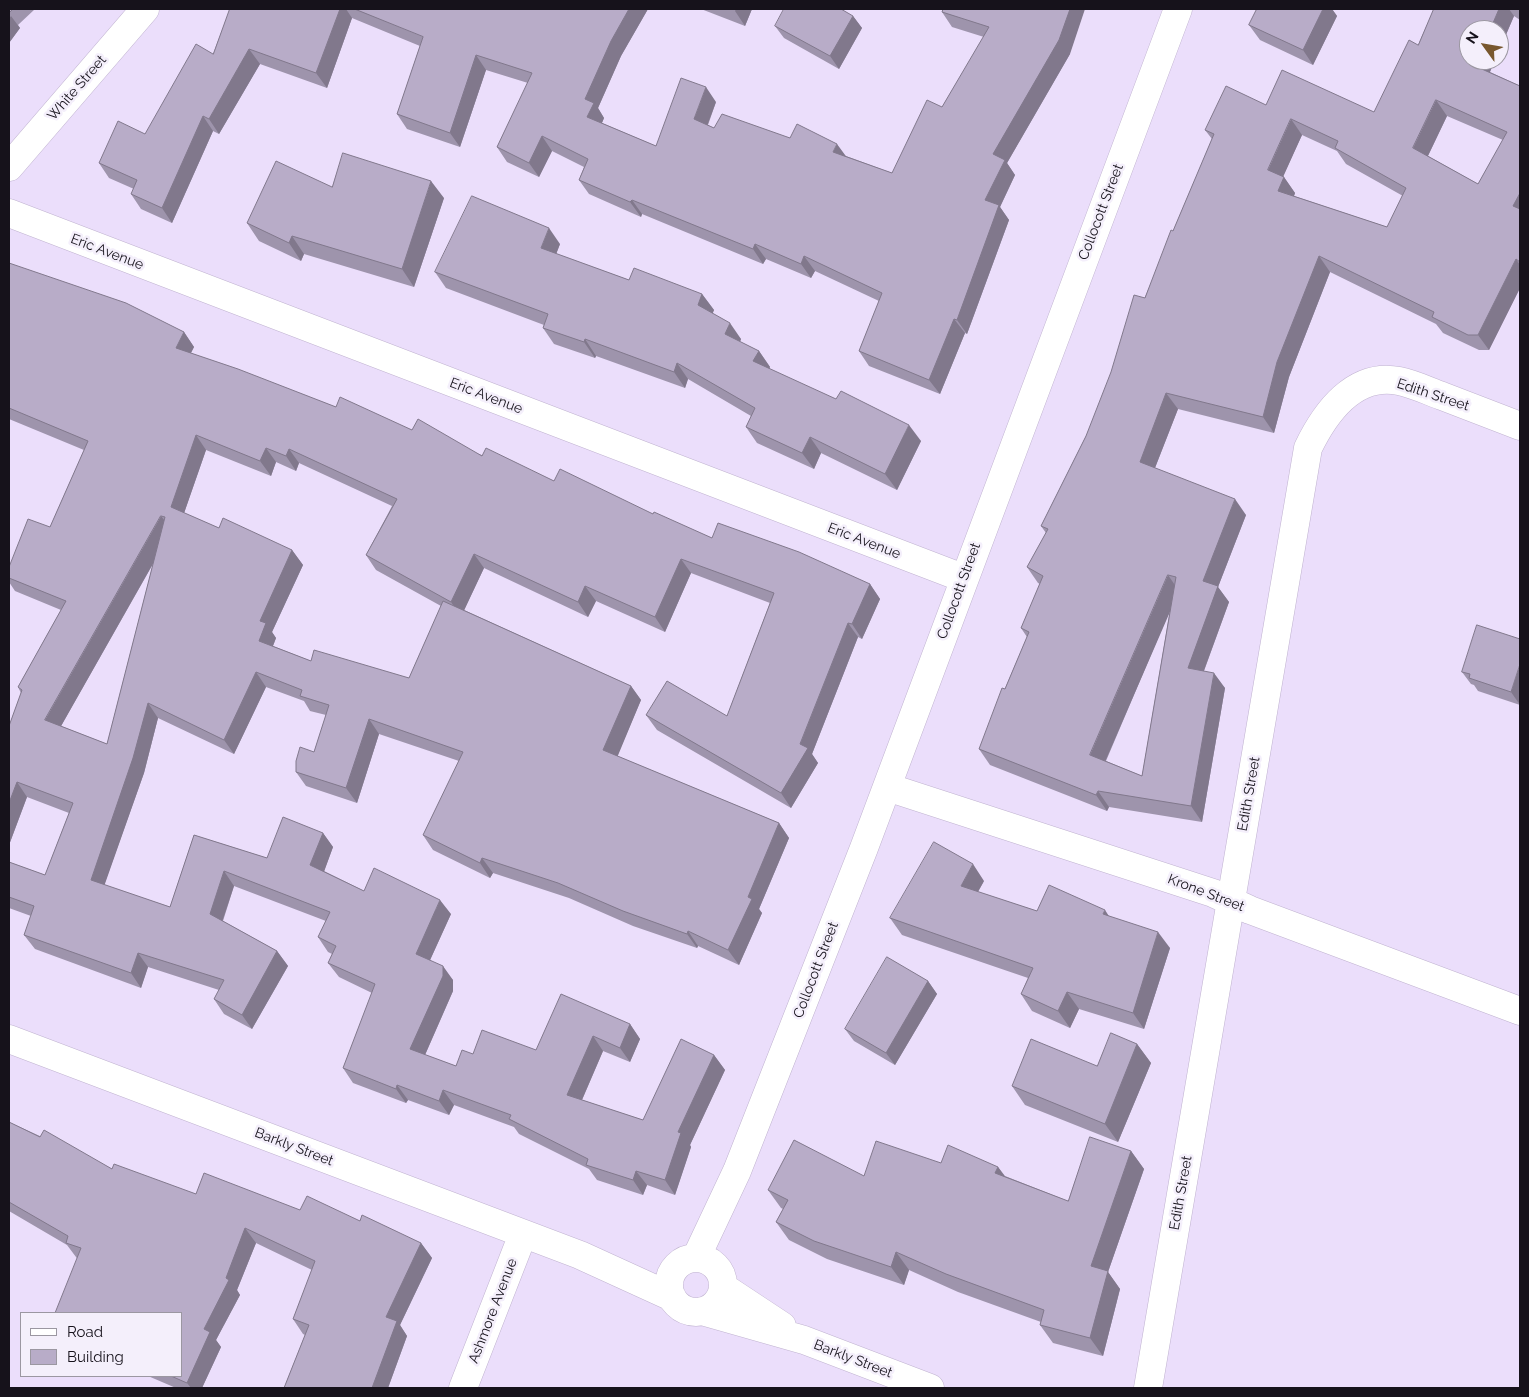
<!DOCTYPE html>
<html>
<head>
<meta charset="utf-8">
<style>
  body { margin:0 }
  #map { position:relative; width:1529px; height:1397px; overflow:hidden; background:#ebdefb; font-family:Raleway,sans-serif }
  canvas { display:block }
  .frame { position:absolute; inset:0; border:10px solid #16121b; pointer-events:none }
  .legend { position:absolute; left:20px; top:1312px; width:162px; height:65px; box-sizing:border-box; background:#f4effb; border:1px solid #9b97a1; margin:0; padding:6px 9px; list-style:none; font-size:15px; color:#16121b }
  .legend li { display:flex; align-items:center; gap:10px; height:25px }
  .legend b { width:25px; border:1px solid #9b97a1 }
  .north { position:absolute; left:1459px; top:20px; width:50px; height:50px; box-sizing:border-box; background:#f4effb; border:1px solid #9b97a1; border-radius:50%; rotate:302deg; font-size:14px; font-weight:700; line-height:20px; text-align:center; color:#16121b }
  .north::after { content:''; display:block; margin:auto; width:18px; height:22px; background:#78572e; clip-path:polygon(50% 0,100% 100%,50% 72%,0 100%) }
</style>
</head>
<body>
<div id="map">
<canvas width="1529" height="1397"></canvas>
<div class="frame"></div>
<ul class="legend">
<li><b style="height:6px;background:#fff"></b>Road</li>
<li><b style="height:14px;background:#b8acc8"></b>Building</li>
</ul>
<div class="north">N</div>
</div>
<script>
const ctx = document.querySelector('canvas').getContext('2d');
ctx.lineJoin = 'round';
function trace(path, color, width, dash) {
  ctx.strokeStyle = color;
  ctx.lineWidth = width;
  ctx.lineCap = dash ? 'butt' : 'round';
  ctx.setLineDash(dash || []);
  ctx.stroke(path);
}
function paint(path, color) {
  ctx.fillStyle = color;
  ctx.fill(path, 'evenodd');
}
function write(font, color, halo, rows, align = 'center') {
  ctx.font = font + ' Raleway,sans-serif';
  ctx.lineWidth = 5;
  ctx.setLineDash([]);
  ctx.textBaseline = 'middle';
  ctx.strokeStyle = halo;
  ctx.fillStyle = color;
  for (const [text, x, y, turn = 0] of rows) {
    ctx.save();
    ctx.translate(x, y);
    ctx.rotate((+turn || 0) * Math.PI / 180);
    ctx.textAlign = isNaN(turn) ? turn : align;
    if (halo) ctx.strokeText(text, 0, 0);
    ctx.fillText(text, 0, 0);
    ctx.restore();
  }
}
const minor = new Path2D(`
  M 9,213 L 963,578
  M 887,787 L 1213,893 L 1250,910 L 1520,1011
  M 9,1039 L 580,1255 L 672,1297
  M 696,1258 L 737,1171 L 864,848 L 1178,9
  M669 1285a27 27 0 1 1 54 0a27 27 0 1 1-54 0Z
  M 723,1287 L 782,1326
  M 702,1311 L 804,1340 L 930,1388
  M 463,1388 L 523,1234
  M 1148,1388 L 1308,448 C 1325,413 1354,372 1399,381 C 1414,384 1428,391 1442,396 C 1468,406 1494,416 1520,426`);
const secondary = new Path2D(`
  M 9,167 L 145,9`);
trace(minor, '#c0b3d0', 29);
trace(secondary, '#c0b3d0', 29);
trace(minor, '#fff', 28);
trace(secondary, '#fff', 28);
paint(new Path2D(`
  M 9,9 L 35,9 L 18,25 L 20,28 L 9,43 Z
  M 230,9 L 648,9 L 621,56 L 598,108 L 604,118 L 602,123 L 656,146 L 716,102 L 708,125 L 714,128 L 790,138 L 846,156 L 892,173 L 942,107 L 984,37 L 952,27 L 942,12 L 943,9 L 1070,54 L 1007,163 L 1015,175 L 1000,207 L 1009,220 L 967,334 L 965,333 L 940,394 L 869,366 L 859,351 L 879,301 L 815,271 L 811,278 L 766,259 L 763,264 L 642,214 L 641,217 L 589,194 L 579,180 L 584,167 L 552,151 L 539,177 L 507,162 L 497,147 L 528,83 L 486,70 L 460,147 L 407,129 L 397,114 L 420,46 L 352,18 L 327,88 L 260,64 L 219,134 L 213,131 L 172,223 L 141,209 L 131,194 L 134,189 L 109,178 L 99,163 L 145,134 L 213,54 Z
  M 701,9 L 752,9 L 745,26 Z
  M 1257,9 L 1332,9 L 1337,16 L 1313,65 L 1260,40 L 1249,25 Z
  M 1434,9 L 1520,9 L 1520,20 L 1514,16 L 1499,51 L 1499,30 L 1469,60 L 1495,60 L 1490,72 L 1520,86 L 1520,288 L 1489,350 L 1479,350 L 1443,333 L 1436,324 L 1330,272 L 1289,377 L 1274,433 L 1178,409 L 1155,468 L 1246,515 L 1218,587 L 1229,602 L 1204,671 L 1225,688 L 1202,822 L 1109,807 L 1107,811 L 990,765 L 979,749 L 1027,637 L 1021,628 L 1040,584 L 1038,583 L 1027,567 L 1046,533 L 1041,526 L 1086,436 L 1212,139 L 1205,130 L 1266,105 L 1374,112 L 1418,45 ZM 1447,116 L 1503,140 L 1478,184 L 1428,156 ZM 1302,135 L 1337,151 L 1346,164 L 1403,196 L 1387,227 L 1294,196 L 1295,193 L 1283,176 ZM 1170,610 L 1142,776 L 1106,761 Z
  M 853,16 L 862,28 L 839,69 L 784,38 L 775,26 Z
  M 332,187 L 444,198 L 414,287 L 304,254 L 301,261 L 259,241 L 247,223 Z
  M 560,244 L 556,254 L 629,280 L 702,294 L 714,310 L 712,313 L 741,339 L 740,342 L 759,351 L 770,367 L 769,369 L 921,441 L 897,490 L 821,453 L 814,469 L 757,443 L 746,427 L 751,416 L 688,379 L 685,388 L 596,356 L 595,358 L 554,344 L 543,328 L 544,325 L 446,288 L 435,272 Z
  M 9,263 L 184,332 L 194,347 L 191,353 L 336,407 L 412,430 L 554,481 L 653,514 L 712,538 L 870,584 L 880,599 L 862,639 L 858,637 L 812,754 L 818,763 L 791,808 L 657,730 L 646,715 L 727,716 L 770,603 L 691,573 L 665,632 L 596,601 L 588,617 L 484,568 L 464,610 L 631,686 L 641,700 L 617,756 L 779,823 L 789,838 L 759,909 L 762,913 L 739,965 L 698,946 L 697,948 L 633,926 L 569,898 L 493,873 L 490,878 L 433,850 L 423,835 L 459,761 L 379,734 L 357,803 L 306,786 L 296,772 L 314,752 L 326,715 L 310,711 L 304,701 L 266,687 L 234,754 L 158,718 L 144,773 L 104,885 L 170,907 L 194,835 L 267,858 L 323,833 L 333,847 L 324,871 L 364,891 L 451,914 L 430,960 L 453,980 L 453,991 L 425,1055 L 456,1066 L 473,1054 L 536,1050 L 630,1024 L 640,1039 L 630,1062 L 603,1051 L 582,1100 L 643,1120 L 714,1055 L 725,1070 L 690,1145 L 691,1147 L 675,1195 L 647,1185 L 643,1195 L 597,1180 L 589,1169 L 519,1134 L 514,1127 L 454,1105 L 449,1115 L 408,1100 L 406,1103 L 353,1083 L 343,1068 L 372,993 L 339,977 L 328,963 L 332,954 L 328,952 L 318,937 L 326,921 L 234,886 L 223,921 L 277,951 L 288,966 L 252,1029 L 224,1014 L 214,999 L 219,990 L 148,967 L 141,988 L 35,949 L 24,935 L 31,916 L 9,908 L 9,862 L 45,875 L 69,813 L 27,797 L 9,845 L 9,726 L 21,693 L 18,687 L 61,610 L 15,591 L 9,582 L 9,567 L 50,527 L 84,450 L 9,419 ZM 206,450 L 271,476 L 276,462 L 296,471 L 299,463 L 392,506 L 366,555 L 376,570 L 441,606 L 409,678 L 311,661 L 273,646 L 276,638 L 272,632 L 303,565 L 292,550 L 219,528 L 184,513 ZM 153,564 L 107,744 L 61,726 Z
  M 1477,625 L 1520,705 L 1478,691 L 1474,685 L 1471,684 L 1462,672 Z
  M 984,881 L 978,892 L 1037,911 L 1109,916 L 1170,948 L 1144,1029 L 1079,1009 L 1070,1028 L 1032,1011 L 1021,994 L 1028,978 L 902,935 L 890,918 Z
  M 928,981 L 937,994 L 895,1065 L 854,1041 L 845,1029 Z
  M 1137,1044 L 1151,1063 L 1118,1142 L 1025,1105 L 1012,1086 L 1097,1066 Z
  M 9,1122 L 112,1169 L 196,1194 L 360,1221 L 421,1243 L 432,1258 L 400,1325 L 407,1336 L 388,1388 L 284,1388 L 305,1335 L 303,1334 L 293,1319 L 312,1270 L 256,1243 L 237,1290 L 240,1295 L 216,1340 L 221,1347 L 202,1388 L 176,1388 L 148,1376 L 181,1376 L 76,1257 L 67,1245 L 9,1211 Z
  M 1131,1151 L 1144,1169 L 1108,1272 L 1120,1289 L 1103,1356 L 1053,1343 L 1040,1325 L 1041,1322 L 958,1292 L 909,1270 L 904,1285 L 827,1259 L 789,1240 L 776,1222 L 783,1209 L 781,1208 L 768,1190 L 864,1176 L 941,1163 L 998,1167 L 1005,1176 L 1068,1201 Z`), '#9e94ac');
paint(new Path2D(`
  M 340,9 L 346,9 L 352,18 L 327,88 L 316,73 Z
  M 629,9 L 648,9 L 621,56 L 598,108 L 604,118 L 598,132 L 587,117 L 585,99 L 611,41 Z
  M 736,9 L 752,9 L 745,26 L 735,11 Z
  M 1070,9 L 1085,9 L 1070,54 L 1007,163 L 1015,175 L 1000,207 L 1009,220 L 967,334 L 957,320 L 993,154 Z
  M 1323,9 L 1332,9 L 1337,16 L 1313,65 L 1303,50 Z
  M 1499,9 L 1509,9 L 1514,16 L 1499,51 L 1499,30 L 1490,30 Z
  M 11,16 L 20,28 L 9,43 L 9,19 Z
  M 853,16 L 862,28 L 839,69 L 830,56 Z
  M 249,49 L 260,64 L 219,134 L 209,119 Z
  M 476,55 L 486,70 L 460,147 L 450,133 Z
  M 1477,60 L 1495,60 L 1486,81 L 1475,66 Z
  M 706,87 L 716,102 L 704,134 L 694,119 Z
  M 1436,100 L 1447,116 L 1424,164 L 1413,148 Z
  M 203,116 L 213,131 L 172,223 L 162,208 Z
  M 1291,119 L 1302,135 L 1279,186 L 1268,170 Z
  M 542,136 L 552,151 L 539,177 L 529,163 Z
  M 837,144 L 848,159 L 833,152 Z
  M 1284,177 L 1295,193 L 1290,207 L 1278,191 Z
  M 431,181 L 444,198 L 414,287 L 402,269 Z
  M 1520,193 L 1520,216 L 1513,206 Z
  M 632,200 L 642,214 L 641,217 L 630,202 Z
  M 549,228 L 560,244 L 552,265 L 541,248 Z
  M 292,236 L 304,254 L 301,261 L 289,243 Z
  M 755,244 L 766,259 L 763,264 L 753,249 Z
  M 804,256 L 815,271 L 811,278 L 801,264 Z
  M 1319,256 L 1330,272 L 1289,377 L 1274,433 L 1263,417 L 1277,362 Z
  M 1516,259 L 1520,265 L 1520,288 L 1489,350 L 1478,335 Z
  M 702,294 L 714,310 L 710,321 L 698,305 Z
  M 954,319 L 965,333 L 940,394 L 929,380 Z
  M 730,323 L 741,339 L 736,351 L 725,334 Z
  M 184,332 L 194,347 L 186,362 L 176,348 Z
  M 585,339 L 596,356 L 595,358 L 584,342 Z
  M 759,351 L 770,367 L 764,377 L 753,361 Z
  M 677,363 L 688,379 L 685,388 L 674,372 Z
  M 1166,393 L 1178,409 L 1151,478 L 1140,462 Z
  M 909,425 L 921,441 L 897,490 L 885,474 Z
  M 196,435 L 206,450 L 181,522 L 171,507 Z
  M 810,437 L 821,453 L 814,469 L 802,453 Z
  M 266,448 L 276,462 L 271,476 L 260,461 Z
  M 289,449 L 299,463 L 296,471 L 286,456 Z
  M 1235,499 L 1246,515 L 1218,587 L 1229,602 L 1199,684 L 1188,668 L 1203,581 Z
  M 161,516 L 172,530 L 56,735 L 45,720 Z
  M 292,550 L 303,565 L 272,632 L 276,638 L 269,656 L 259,641 L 260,621 Z
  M 474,554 L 484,568 L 461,617 L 451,602 Z
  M 681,559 L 691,573 L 665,632 L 655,617 Z
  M 1168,575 L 1179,591 L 1101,771 L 1090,755 Z
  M 870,584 L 880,599 L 862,639 L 852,624 Z
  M 585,586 L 596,601 L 588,617 L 578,602 Z
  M 848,623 L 858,637 L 812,754 L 818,763 L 791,808 L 781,793 Z
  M 1520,664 L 1520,705 L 1511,692 Z
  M 256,672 L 266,687 L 234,754 L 224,740 Z
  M 1214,673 L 1225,688 L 1202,822 L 1191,806 Z
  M 631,686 L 641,700 L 614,765 L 603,750 Z
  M 148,703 L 158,718 L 144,773 L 101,895 L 91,880 Z
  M 369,719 L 379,734 L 357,803 L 346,788 Z
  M 17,782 L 27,797 L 9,845 L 9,803 Z
  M 1098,791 L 1109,807 L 1107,811 L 1096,795 Z
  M 779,823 L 789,838 L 759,909 L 762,913 L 739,965 L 728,950 L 748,897 Z
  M 323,833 L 333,847 L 321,880 L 310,865 Z
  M 482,858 L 493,873 L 490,878 L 480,863 Z
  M 973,864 L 984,881 L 972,902 L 961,886 Z
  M 224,871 L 234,886 L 220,928 L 210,914 Z
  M 440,900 L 451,914 L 426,969 L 416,954 Z
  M 1105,910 L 1116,927 L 1103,914 Z
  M 688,931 L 698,946 L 697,948 L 687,934 Z
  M 1158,932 L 1170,948 L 1144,1029 L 1133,1013 Z
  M 277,951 L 288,966 L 252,1029 L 242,1015 Z
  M 138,953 L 148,967 L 141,988 L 131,973 Z
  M 443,966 L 453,980 L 453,991 L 421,1064 L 410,1049 Z
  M 928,981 L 937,994 L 895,1065 L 886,1053 Z
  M 1067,992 L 1079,1009 L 1070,1028 L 1058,1011 Z
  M 630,1024 L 640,1039 L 630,1062 L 620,1048 Z
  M 593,1036 L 603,1051 L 578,1109 L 567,1095 Z
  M 1137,1044 L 1151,1063 L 1118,1142 L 1105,1124 Z
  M 714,1055 L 725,1070 L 690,1145 L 691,1147 L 675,1195 L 665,1180 L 678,1132 Z
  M 397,1085 L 408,1100 L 406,1103 L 396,1089 Z
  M 443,1090 L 454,1105 L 449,1115 L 439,1101 Z
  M 1131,1151 L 1144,1169 L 1108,1272 L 1120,1289 L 1103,1356 L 1090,1338 L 1091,1266 Z
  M 998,1167 L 1011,1185 L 995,1173 Z
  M 636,1171 L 647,1185 L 643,1195 L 633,1180 Z
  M 245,1228 L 256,1243 L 237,1290 L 240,1295 L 216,1340 L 221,1347 L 202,1388 L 191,1388 L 187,1383 L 204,1329 Z
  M 421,1243 L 432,1258 L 400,1325 L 407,1336 L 388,1388 L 372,1388 L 386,1317 Z
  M 896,1252 L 909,1270 L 904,1285 L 891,1267 Z`), '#81788c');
const building = new Path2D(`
  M 9,9 L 13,9 L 9,13 Z
  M 230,9 L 340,9 L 316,73 L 249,49 L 209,119 L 203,116 L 162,208 L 131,194 L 137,180 L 99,163 L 118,121 L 145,134 L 196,44 L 213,54 Z
  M 355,9 L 629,9 L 611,41 L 585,99 L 594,103 L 587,117 L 656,146 L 681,78 L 706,87 L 694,119 L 714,128 L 722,114 L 790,138 L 797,124 L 837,144 L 833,152 L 892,173 L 927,100 L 942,107 L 989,27 L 942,12 L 943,9 L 1070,9 L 1059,40 L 993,154 L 1005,160 L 985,200 L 999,205 L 957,320 L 954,319 L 929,380 L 859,351 L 882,293 L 804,256 L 801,264 L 755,244 L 753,249 L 632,200 L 630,202 L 579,180 L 588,159 L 542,136 L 529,163 L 497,147 L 532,73 L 476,55 L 450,133 L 397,114 L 423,37 Z
  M 784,9 L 841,9 L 853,16 L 830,56 L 775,26 Z
  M 1257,9 L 1323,9 L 1303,50 L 1249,25 Z
  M 1434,9 L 1499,9 L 1490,30 L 1469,30 L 1469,60 L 1477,60 L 1475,66 L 1520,86 L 1520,193 L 1513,206 L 1520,209 L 1520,262 L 1516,259 L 1478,335 L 1468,335 L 1432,317 L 1434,312 L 1319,256 L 1277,362 L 1263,417 L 1166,393 L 1140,462 L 1235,499 L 1203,581 L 1218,586 L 1188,668 L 1214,673 L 1191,806 L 1098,791 L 1096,795 L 979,749 L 1002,688 L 1005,689 L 1029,632 L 1021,628 L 1043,576 L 1027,567 L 1048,529 L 1041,526 L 1086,436 L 1111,372 L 1134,295 L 1145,298 L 1171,230 L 1173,231 L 1214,134 L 1205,130 L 1226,86 L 1266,105 L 1282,70 L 1374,112 L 1409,40 L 1418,45 ZM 1436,100 L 1507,132 L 1478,184 L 1413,148 ZM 1291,119 L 1338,141 L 1335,148 L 1406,188 L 1387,227 L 1278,191 L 1284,177 L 1268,170 ZM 1168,575 L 1176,577 L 1142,776 L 1090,755 Z
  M 343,153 L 431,181 L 402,269 L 292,236 L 289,243 L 247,223 L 276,161 L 332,187 Z
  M 472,196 L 549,228 L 541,248 L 629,280 L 634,268 L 702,294 L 698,305 L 730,323 L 725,334 L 759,351 L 753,361 L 836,399 L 841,391 L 909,425 L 885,474 L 810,437 L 802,453 L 746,427 L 755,408 L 677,363 L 674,372 L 585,339 L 584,342 L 543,328 L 548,314 L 435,272 Z
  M 9,263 L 126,303 L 184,332 L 176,348 L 238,369 L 336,407 L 340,397 L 412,430 L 418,419 L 482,456 L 486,448 L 554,481 L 560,469 L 653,514 L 654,512 L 712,538 L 718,523 L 799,552 L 870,584 L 852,624 L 848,623 L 800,744 L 808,748 L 781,793 L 646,715 L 667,681 L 727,716 L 774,593 L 681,559 L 655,617 L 585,586 L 578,602 L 474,554 L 451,602 L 366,555 L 397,499 L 289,449 L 286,456 L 266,448 L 260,461 L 196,435 L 171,507 L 219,528 L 223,518 L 292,550 L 260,621 L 266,623 L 259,641 L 311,661 L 314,650 L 409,678 L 443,601 L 631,686 L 603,750 L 779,823 L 748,897 L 752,899 L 728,950 L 688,931 L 687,934 L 623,911 L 558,883 L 482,858 L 480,863 L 423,835 L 463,752 L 369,719 L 346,788 L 296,772 L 296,761 L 300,747 L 314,752 L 329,705 L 300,696 L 302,690 L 256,672 L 224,740 L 148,703 L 133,758 L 91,880 L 170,907 L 194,835 L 267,858 L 283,817 L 323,833 L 310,865 L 364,891 L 374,868 L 440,900 L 416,954 L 443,966 L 443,976 L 410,1049 L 456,1066 L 462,1050 L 473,1054 L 482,1030 L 536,1050 L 561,994 L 630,1024 L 620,1048 L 593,1036 L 567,1095 L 643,1120 L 681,1039 L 714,1055 L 678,1132 L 681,1133 L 665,1180 L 636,1171 L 633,1180 L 586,1165 L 588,1159 L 509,1119 L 511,1115 L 443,1090 L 439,1101 L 397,1085 L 396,1089 L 343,1068 L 375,984 L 328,963 L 336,946 L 318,937 L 330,912 L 224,871 L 210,914 L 277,951 L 242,1015 L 214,999 L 224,980 L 138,953 L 131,973 L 24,935 L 34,906 L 9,897 L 9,862 L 45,875 L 73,803 L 17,782 L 9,803 L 9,726 L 22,690 L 18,687 L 66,601 L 9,578 L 9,567 L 28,519 L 50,527 L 88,441 L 9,408 ZM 161,516 L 165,517 L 107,744 L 45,720 Z
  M 1477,625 L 1520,639 L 1520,664 L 1511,692 L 1469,678 L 1470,674 L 1462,672 Z
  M 934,842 L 973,864 L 961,886 L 1037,911 L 1049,885 L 1105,910 L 1103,914 L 1158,932 L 1133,1013 L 1067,992 L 1058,1011 L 1021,994 L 1033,968 L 890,918 Z
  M 887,957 L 928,981 L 886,1053 L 845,1029 Z
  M 1111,1033 L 1137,1044 L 1105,1124 L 1012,1086 L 1031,1039 L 1097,1066 Z
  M 9,1122 L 40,1137 L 44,1130 L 112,1169 L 114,1164 L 196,1194 L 204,1173 L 300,1210 L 307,1196 L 360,1221 L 362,1215 L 421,1243 L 386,1317 L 397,1321 L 372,1388 L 284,1388 L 309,1325 L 293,1319 L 315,1261 L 245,1228 L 226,1278 L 229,1280 L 204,1329 L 210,1332 L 187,1383 L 171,1376 L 181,1376 L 181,1313 L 55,1313 L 81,1248 L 66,1243 L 68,1236 L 9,1202 Z
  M 1090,1137 L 1131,1151 L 1091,1266 L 1108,1271 L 1090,1338 L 1040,1325 L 1044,1310 L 946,1274 L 896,1252 L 891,1267 L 814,1241 L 776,1222 L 788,1200 L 768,1190 L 794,1140 L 864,1176 L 876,1141 L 941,1163 L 948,1145 L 998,1167 L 995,1173 L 1068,1201 Z`);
paint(building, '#b8acc8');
trace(building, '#81788c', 1);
write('14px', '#16121b', '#f4effb', [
  ["White Street",77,88,-49],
  ["Collocott Street",1101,212,-69],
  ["Eric Avenue",107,252,21],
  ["Edith Street",1433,395,18],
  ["Eric Avenue",486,396,21],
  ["Eric Avenue",864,541,21],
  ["Collocott Street",959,591,-70],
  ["Edith Street",1249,794,-80],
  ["Krone Street",1206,893,21],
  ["Collocott Street",816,970,-69],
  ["Barkly Street",294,1147,21],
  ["Edith Street",1181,1193,-80],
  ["Ashmore Avenue",493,1311,-69],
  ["Barkly Street",853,1359,21]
]);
</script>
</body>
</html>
